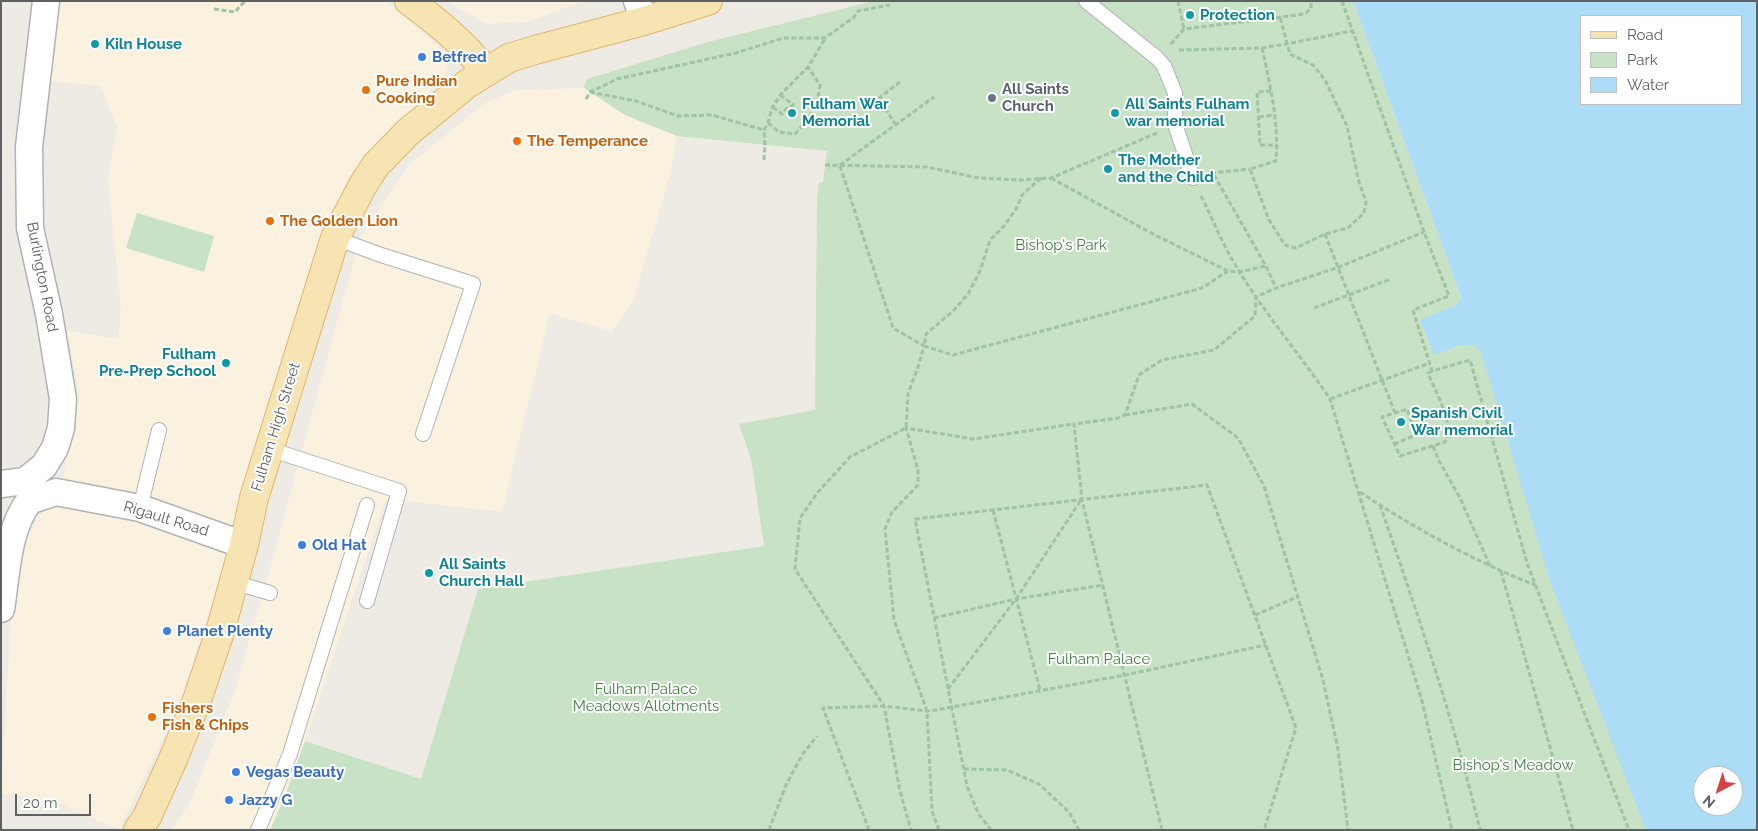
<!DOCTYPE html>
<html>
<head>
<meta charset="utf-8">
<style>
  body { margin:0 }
  #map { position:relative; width:1758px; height:831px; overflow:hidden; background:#eeebe5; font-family:Raleway,sans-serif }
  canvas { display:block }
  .frame { position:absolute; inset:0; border:2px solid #5d6164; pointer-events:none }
  .legend { position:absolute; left:1580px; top:15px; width:162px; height:90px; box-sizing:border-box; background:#fff; border:1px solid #bec0c1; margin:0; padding:6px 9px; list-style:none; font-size:15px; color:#5d6164 }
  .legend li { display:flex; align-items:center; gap:10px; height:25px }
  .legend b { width:25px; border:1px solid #bec0c1 }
  .north { position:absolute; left:1693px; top:766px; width:50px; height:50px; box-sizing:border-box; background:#fff; border:1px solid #bec0c1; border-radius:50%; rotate:220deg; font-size:14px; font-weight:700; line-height:20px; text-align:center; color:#5d6164 }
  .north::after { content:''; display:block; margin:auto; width:18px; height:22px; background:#d74245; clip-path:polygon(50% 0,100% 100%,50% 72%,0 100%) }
  .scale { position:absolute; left:15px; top:794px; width:76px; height:22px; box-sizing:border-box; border:2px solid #5d6164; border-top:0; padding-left:6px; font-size:15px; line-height:18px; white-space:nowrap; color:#5d6164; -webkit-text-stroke:4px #fff; paint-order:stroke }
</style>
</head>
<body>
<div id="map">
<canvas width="1758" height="831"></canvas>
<div class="frame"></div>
<ul class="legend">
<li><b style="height:6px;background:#f6e5b2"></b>Road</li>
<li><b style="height:14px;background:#c7e2c4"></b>Park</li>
<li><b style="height:14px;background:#adddf6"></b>Water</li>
</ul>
<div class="north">N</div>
<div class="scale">20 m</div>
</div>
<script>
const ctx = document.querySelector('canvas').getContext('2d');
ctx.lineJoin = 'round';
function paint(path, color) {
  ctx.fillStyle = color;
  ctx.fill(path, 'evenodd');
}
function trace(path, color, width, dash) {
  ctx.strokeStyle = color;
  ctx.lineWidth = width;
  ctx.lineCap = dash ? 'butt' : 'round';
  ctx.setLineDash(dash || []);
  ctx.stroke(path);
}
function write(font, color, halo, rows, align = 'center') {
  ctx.font = font + ' Raleway,sans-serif';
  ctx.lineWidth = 4;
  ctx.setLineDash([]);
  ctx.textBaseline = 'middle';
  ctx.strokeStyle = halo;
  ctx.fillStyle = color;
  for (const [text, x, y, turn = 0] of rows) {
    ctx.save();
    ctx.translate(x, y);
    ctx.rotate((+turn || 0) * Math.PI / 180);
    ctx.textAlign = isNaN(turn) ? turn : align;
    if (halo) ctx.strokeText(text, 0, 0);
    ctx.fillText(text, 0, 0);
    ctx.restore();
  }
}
paint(new Path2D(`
  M 52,1 L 386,1 L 447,55 L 447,73 L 397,125 L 323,232 L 241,510 L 180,703 L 119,830 L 51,800 L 1,794 L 13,583 L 30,532 L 64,475 L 78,388 L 67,331 L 118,339 L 121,310 L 108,180 L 117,128 L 101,86 L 46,81 Z
  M 446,1 L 584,1 L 527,22 L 487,24 Z
  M 584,88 L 625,115 L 677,136 L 671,171 L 633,302 L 612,332 L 550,313 L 502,512 L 386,499 L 305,741 L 287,791 L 270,830 L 171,830 L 189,805 L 235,690 L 277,543 L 360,238 L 410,164 L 485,103 L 515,90 Z`), '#faf1de');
paint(new Path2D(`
  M 874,1 L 1353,1 L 1460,294 L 1461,299 L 1456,305 L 1421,320 L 1427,339 L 1488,340 L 1671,830 L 270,830 L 287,791 L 305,741 L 421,779 L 478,589 L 764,546 L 751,459 L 739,424 L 815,410 L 817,199 L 819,183 L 823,182 L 827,151 L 677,136 L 625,115 L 584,88 L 587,79 L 708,42 Z
  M 137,213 L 214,236 L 204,272 L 126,248 Z`), '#c7e2c4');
paint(new Path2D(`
  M 1353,1 L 1757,1 L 1757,830 L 1646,830 L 1551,584 L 1481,352 L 1475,345 L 1460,345 L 1434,355 L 1420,320 L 1456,305 L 1461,299 L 1460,294 ZM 1582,16 L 1742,16 L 1742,104 L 1582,104 ZM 1703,776 L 1733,776 L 1733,806 L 1703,806 Z`), '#adddf6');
const service = new Path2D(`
  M 1086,1 L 1157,58 L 1164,66 L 1175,93 L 1175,124 L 1193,178
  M 335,238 L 381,255 L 473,284 L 423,434
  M 269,449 L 399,491 L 367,601
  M 140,508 L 159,430
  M 233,582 L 270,593
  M 258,830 L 290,754 L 367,505`);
const minor = new Path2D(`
  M 637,1 L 644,21
  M 1,484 L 25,481 L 44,466 L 55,448 L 61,428 L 63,399 L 49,314 L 30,228 L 29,147 L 46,1
  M 1,609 C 7,573 7,531 29,501 L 56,492 L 140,508 L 244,545`);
const primary = new Path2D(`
  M 409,1 C 439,23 462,42 486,71
  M 138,830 L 147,817 L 174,757 L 197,700 L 220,632 L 244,545 L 254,498 L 335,238 L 363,185 L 376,165 L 408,132 L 429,115 L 467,84 L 509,58 L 535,50 L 644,21 L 708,1`);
trace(service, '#b0b3b6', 16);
trace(minor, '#b0b3b6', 29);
trace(primary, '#e2b56a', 30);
trace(new Path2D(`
  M 1178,1 L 1184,29
  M 1342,1 L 1424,232 L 1449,296 L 1413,310 L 1432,371 L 1470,360 L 1527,563 L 1629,830
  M 214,9 L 235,12 L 245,1
  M 1171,44 L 1184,29 L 1298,15 L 1306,13 L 1311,8 L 1311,1
  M 1262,48 C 1270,84 1279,123 1276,161 L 1250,169 L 1269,220 L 1285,245 L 1296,248 L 1325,234 L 1348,228 L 1364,213 L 1366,202 L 1359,182 L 1347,126 L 1325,80 L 1313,65 L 1290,54 L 1280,17
  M 1179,50 L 1262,48 L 1286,44 L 1352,31
  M 1271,91 L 1257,92 L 1260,145 L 1277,145
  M 590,92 L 636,101 L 678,116 L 712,115 L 764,130
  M 780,95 L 794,105
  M 586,99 L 590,92 L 617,79 L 736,53 L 783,38 L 825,38 L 854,17 L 858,11 L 890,5
  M 773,107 L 782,114 L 787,108 L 794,105
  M 1259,117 L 1274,115
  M 768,123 L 779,132 L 795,134 C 809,119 818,106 820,85 L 808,67
  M 896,125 L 884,107 L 880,97 L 900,82
  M 764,160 L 765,145 L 764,130 L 768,123 L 772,108 L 782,93 L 808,67 L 825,39
  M 825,165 L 927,167 L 979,178 L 1022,180 L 1051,178 L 1157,133
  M 840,165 L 934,97
  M 840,166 L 893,328 L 924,346 L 918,367 L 908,394 L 906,428 L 850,457 L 818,492 L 800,518 L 795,569 L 884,706 L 900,791 L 911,830
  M 1211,173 L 1250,169
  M 1214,175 L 1266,266 L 1276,288
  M 1041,178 L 1022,195 L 1016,209 L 1004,226 L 990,240 L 980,271 L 968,294 L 954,310 L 926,334 L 924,346 L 953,355 L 1202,288 L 1228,271
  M 1051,178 L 1153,234 L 1228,271 L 1239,272 L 1266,266
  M 1201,196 C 1214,222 1225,250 1241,274 C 1268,318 1302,357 1330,399 L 1422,701 L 1452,830
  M 1325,234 L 1395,413
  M 1314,308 L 1391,279
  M 1330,399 L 1430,363
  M 1125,415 L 1192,404 L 1238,438 L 1264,486 L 1323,680 L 1338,749 L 1348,830
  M 1394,444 L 1416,435 L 1407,409 L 1382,417 L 1400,456 L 1445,442 C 1456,426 1434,389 1428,373 L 1432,371
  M 1433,446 L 1439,461 L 1460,498 L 1490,566
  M 1360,492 C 1414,528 1474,561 1535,585
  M 1380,505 C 1417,612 1454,720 1480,830
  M 993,510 L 1040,690
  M 1501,571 L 1573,830
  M 1255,615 L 1297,597
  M 934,618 L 1016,599 L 1103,585
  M 948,689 L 1016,599 L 1081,500
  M 964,769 L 1007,770 L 1039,784 L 1069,812 L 1079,830
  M 769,830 L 786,785 L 802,755 L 817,736
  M 869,830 L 823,708 L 884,706 L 927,711 L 936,710 L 1125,675 L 1266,645
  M 939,830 L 932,811 L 927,711 L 894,620 L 885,529 L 892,512 L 918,485 L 918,470 L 906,428 L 973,439 L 1074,424
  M 991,830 L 978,813 L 967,786 L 915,519 L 1207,485 L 1296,728 L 1264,830
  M 1162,830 L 1082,500 L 1074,424 L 1118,418 L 1125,415 L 1139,375 L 1162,360 L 1214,350 L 1255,316 L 1256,297 L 1276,288 L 1339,267 L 1424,232`), '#9ec3a5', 3, [5, 2.5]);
trace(service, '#fff', 14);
trace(minor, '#fff', 26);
trace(primary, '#f6e5b2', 28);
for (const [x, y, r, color] of [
  [1190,15,5,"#0f9aa8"],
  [95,44,5,"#0f9aa8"],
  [422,57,5,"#3f7fe0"],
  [366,90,5,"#e8710a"],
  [992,98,5,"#6b7280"],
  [792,113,5,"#0f9aa8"],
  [1115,113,5,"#0f9aa8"],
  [517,141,5,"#e8710a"],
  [1108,169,5,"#0f9aa8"],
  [270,221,5,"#e8710a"],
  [226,363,5,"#0f9aa8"],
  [1401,422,5,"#0f9aa8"],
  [302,545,5,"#3f7fe0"],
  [429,573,5,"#0f9aa8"],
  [167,631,5,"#3f7fe0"],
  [152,717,5,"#e8710a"],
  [236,772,5,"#3f7fe0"],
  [229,800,5,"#3f7fe0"]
]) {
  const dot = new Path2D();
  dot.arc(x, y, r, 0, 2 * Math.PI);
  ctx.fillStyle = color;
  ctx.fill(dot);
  trace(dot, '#fff', 2);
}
write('bold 15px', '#0d838f', '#fff', [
  ["Protection",1200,15],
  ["Kiln House",105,44],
  ["Fulham War",802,104],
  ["Memorial",802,121],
  ["All Saints Fulham",1125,104],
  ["war memorial",1125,121],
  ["The Mother",1118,160],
  ["and the Child",1118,177],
  ["Fulham",216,354,"right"],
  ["Pre-Prep School",216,371,"right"],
  ["Spanish Civil",1411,413],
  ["War memorial",1411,430],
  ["All Saints",439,564],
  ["Church Hall",439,581]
], 'left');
write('bold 15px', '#366cbe', '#fff', [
  ["Betfred",432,57],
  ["Old Hat",312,545],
  ["Planet Plenty",177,631],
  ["Vegas Beauty",246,772],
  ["Jazzy G",239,800]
], 'left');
write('bold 15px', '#c56008', '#fff', [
  ["Pure Indian",376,81],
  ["Cooking",376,98],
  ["The Temperance",527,141],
  ["The Golden Lion",280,221],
  ["Fishers",162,708],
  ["Fish & Chips",162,725]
], 'left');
write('bold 15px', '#5b616d', '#fff', [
  ["All Saints",1002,89],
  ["Church",1002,106]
], 'left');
write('15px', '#42813f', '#fff', [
  ["Bishop's Park",1061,245],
  ["Fulham Palace",1099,659],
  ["Fulham Palace",646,689],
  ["Meadows Allotments",646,706],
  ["Bishop's Meadow",1513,765]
]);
write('15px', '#5d6164', '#fff', [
  ["Burlington Road",42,277,79],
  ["Fulham High Street",276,427,-73],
  ["Rigault Road",166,519,17]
]);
</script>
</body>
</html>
